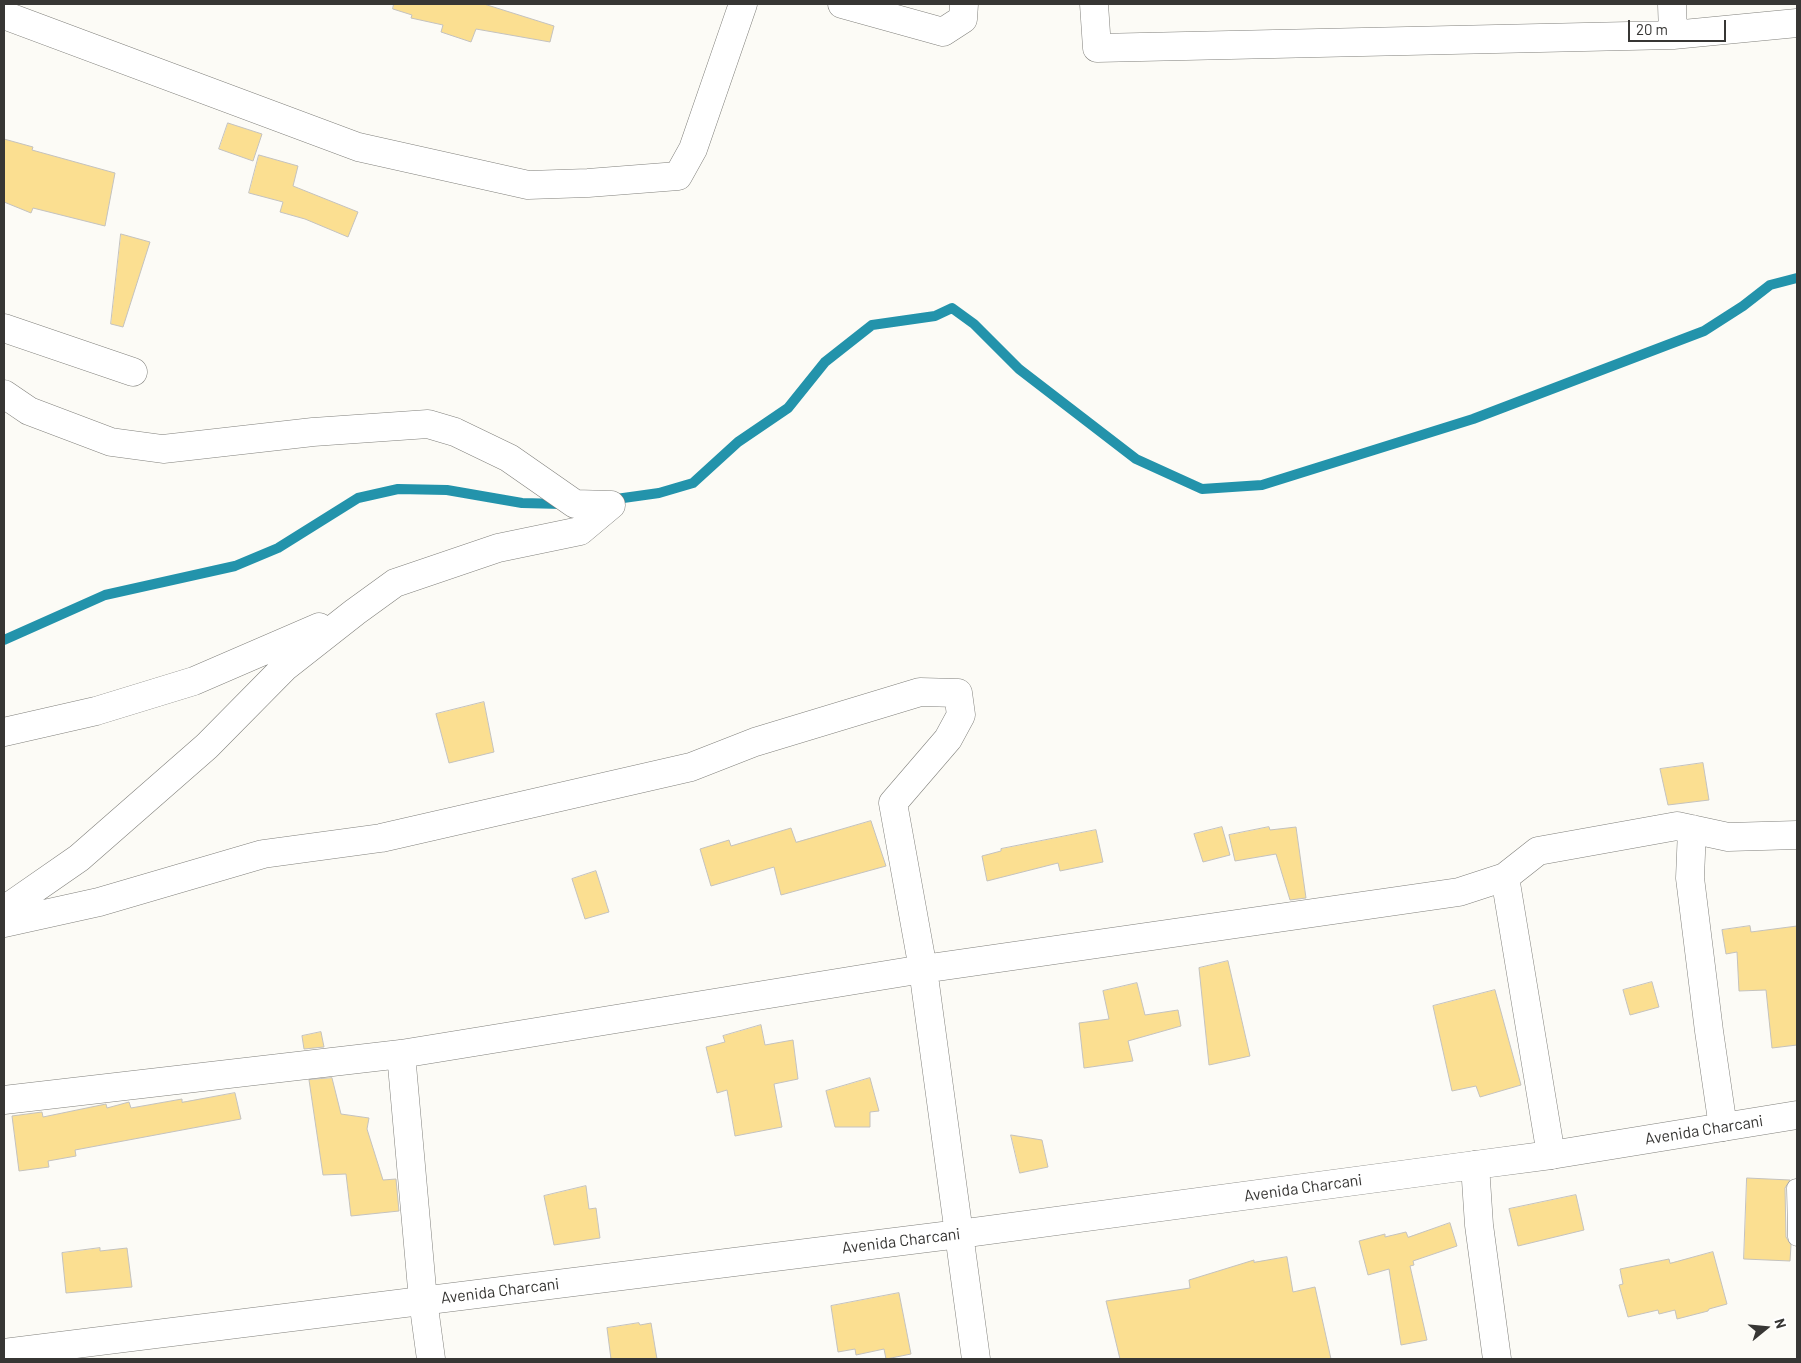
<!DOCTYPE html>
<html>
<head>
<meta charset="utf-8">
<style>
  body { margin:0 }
  #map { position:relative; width:1801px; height:1363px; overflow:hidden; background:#fcfbf6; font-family:Barlow,sans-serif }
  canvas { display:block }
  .frame { position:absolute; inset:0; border:5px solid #373634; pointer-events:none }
  .north { position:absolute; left:1741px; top:1303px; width:50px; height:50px; -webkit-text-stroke:4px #fff; paint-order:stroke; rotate:73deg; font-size:14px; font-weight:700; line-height:20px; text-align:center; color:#373634 }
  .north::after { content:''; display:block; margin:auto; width:18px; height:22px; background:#373634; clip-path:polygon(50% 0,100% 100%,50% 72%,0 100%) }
  .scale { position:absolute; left:1628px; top:20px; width:98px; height:22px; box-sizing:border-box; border:2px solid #373634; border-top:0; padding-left:6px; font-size:15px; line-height:18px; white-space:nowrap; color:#373634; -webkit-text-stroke:4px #fff; paint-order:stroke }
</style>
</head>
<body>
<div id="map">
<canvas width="1801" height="1363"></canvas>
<div class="frame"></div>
<div class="north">N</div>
<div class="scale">20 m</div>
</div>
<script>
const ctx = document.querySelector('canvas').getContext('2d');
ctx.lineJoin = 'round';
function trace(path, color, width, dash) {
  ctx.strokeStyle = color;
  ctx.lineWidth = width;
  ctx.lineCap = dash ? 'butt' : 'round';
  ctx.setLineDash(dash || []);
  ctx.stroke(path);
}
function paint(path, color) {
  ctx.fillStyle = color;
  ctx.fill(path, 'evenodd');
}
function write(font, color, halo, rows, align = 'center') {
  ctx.font = font + ' Barlow,sans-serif';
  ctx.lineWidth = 4.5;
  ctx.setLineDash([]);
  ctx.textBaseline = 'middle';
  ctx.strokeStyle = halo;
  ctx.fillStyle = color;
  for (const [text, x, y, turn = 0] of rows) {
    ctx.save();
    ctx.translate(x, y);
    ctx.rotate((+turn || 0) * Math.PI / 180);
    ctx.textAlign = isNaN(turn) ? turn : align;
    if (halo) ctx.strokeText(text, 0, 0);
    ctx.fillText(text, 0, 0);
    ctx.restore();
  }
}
trace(new Path2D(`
  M 609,500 L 659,493 L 693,483 L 738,442 L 788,408 L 825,362 L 872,325 L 935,316 L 952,308 L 974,324 L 1019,369 L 1136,459 L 1202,489 L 1262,485 L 1473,419 L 1704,331 L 1743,306 L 1770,285 L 1797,278
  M 4,640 L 105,595 L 235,566 L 278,548 L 358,498 L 398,489 L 447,490 L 522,503 L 562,504`), '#2393ab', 10);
const building = new Path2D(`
  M 394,4 L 484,4 L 554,26 L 550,42 L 476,29 L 471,42 L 441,32 L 443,25 L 411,18 L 412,15 L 393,9 Z
  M 228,123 L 262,134 L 253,161 L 219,149 Z
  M 4,139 L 33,147 L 32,150 L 115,173 L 105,226 L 33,208 L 31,213 L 4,202 Z
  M 259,155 L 298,166 L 293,186 L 358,212 L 348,237 L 305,219 L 280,212 L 283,202 L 249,193 Z
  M 121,234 L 150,242 L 123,327 L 111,324 Z
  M 484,702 L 494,752 L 449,763 L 436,714 Z
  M 1703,763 L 1709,800 L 1668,805 L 1660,769 Z
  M 871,821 L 886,866 L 781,895 L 774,867 L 711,886 L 700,849 L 729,840 L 731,846 L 791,828 L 796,842 Z
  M 1222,827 L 1230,855 L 1203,862 L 1194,834 Z
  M 1269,827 L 1270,830 L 1296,827 L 1306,898 L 1290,900 L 1276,854 L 1235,861 L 1229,835 Z
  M 1096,830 L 1103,862 L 1060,871 L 1058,863 L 987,881 L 982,856 L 1001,851 L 1001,849 Z
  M 596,871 L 609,912 L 585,919 L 572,879 Z
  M 1750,926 L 1751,932 L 1797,926 L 1797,1045 L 1772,1048 L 1766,990 L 1739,991 L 1737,952 L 1726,954 L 1722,930 Z
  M 1228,961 L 1250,1056 L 1209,1065 L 1199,968 Z
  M 1652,982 L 1659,1007 L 1630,1015 L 1623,990 Z
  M 1137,983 L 1145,1015 L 1178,1010 L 1181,1026 L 1128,1041 L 1133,1061 L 1084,1068 L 1079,1023 L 1109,1019 L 1103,991 Z
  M 1495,990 L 1521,1085 L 1480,1097 L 1476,1086 L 1452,1091 L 1433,1006 Z
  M 761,1025 L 765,1045 L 793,1040 L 798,1079 L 774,1084 L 782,1127 L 735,1136 L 727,1090 L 717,1093 L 706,1047 L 725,1042 L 723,1036 Z
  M 321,1032 L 324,1047 L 304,1049 L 302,1036 Z
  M 332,1078 L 341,1114 L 369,1118 L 367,1129 L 383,1180 L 396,1179 L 399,1211 L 351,1216 L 346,1174 L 323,1175 L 309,1080 Z
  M 870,1078 L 879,1111 L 870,1112 L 870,1127 L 835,1127 L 826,1091 Z
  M 235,1093 L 241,1119 L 75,1150 L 76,1156 L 48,1161 L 49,1167 L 19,1171 L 12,1116 L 42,1112 L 43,1117 L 106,1104 L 107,1108 L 129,1102 L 131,1108 L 182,1099 L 182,1102 Z
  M 1011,1135 L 1042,1140 L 1048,1167 L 1020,1173 Z
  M 1747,1178 L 1790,1180 L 1785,1188 L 1786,1237 L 1791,1245 L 1790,1261 L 1744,1259 Z
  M 586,1186 L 589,1209 L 596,1208 L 600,1238 L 554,1245 L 544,1196 Z
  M 1576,1195 L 1584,1230 L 1518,1246 L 1509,1209 Z
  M 1450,1223 L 1457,1246 L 1413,1261 L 1414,1265 L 1410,1266 L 1427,1340 L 1401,1345 L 1389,1269 L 1368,1275 L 1359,1241 L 1385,1234 L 1385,1237 L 1406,1232 L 1408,1237 Z
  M 100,1248 L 100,1251 L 127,1248 L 132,1287 L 66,1293 L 62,1253 Z
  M 1713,1252 L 1727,1304 L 1709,1309 L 1708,1311 L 1677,1319 L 1675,1310 L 1659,1314 L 1658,1310 L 1628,1317 L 1619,1285 L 1623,1284 L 1620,1269 L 1669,1259 L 1670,1263 Z
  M 1287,1257 L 1293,1292 L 1315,1287 L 1331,1359 L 1120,1359 L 1106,1301 L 1190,1288 L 1189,1280 L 1254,1260 L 1254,1262 Z
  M 899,1293 L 911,1354 L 886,1359 L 884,1349 L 856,1355 L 855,1349 L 838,1352 L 831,1306 Z
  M 639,1323 L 640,1325 L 651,1323 L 657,1359 L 611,1359 L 607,1328 Z`);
paint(building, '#fbdf91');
trace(building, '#c4c2be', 1);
const lane = new Path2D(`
  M 1796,1188 L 1797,1237`);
const street = new Path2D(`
  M 842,4 L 943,32 L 963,19 L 964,4
  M 1094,4 L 1097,48 L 1673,35 L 1797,23
  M 1672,4 L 1673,35
  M 4,15 L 358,147 L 528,185 L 588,183 L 678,176 L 693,149 L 743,4
  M 4,328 L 133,372
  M 4,394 L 29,411 L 111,442 L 163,449 L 313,432 L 428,424 L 455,432 L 509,458 L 575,504 L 611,505 L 580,531 L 498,548 L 395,583 L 355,612 L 285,667 L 207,746 L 79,858 L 4,910
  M 4,732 L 96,711 L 194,681 L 319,627
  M 1692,829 L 1690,878 L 1709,1031 L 1723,1127
  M 1505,877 L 1551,1155
  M 4,923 L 99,902 L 263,854 L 381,838 L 691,767 L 755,742 L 920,692 L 958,693 L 961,715 L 948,739 L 893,803 L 923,969 L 976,1359
  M 401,1054 L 423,1300 L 431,1359
  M 4,1100 L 401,1054 L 923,969 L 1459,892 L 1505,877 L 1538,851 L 1677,826 L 1728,837 L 1797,835
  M 1475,1165 L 1479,1225 L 1497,1359`);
const secondary = new Path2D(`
  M 4,1353 L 959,1234 L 1475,1165 L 1551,1155 L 1797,1115`);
trace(lane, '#81807c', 19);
trace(street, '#81807c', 29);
trace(secondary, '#81807c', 29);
trace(lane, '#fff', 18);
trace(street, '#fff', 28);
trace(secondary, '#fff', 28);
write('16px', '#373634', '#fff', [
  ["Avenida Charcani",1704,1130,-9],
  ["Avenida Charcani",1303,1188,-8],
  ["Avenida Charcani",901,1241,-7],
  ["Avenida Charcani",500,1291,-7]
]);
</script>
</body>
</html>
